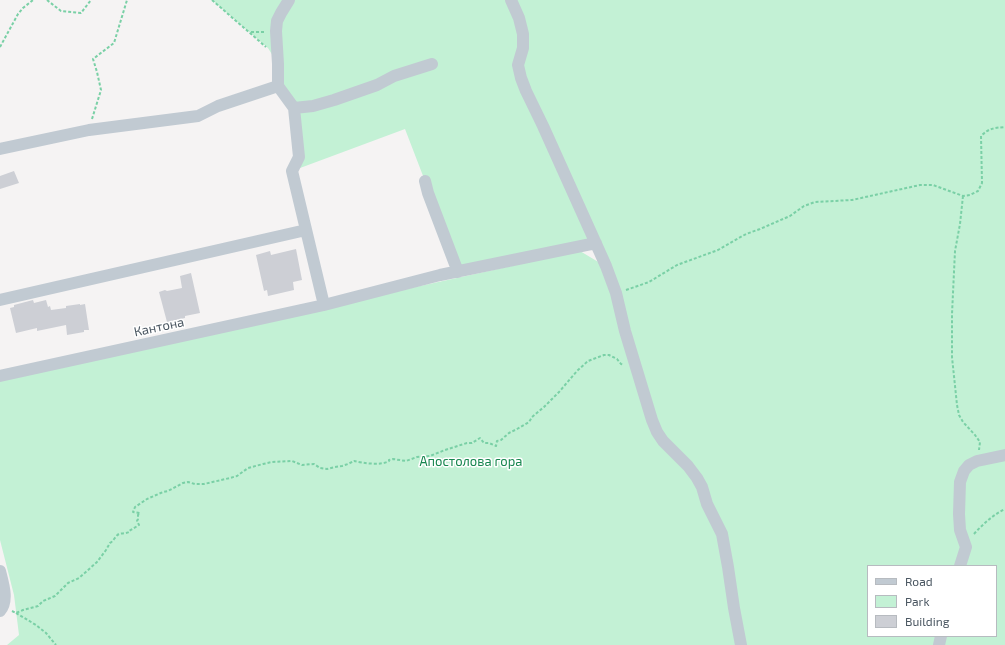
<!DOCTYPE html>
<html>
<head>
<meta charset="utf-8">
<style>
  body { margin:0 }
  #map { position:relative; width:1005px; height:645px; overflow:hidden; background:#f5f3f3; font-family:"Exo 2",sans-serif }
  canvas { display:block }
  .legend { position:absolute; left:867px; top:565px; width:130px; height:72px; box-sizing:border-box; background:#fff; border:1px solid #b7bbc0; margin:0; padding:5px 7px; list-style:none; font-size:12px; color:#4a5661 }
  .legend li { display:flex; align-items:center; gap:8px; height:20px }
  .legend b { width:20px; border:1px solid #b7bbc0 }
</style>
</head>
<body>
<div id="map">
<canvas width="1005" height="645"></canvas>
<ul class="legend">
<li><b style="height:5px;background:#c1cad2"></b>Road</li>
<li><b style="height:11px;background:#c3f1d5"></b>Park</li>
<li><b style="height:11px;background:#cdcfd5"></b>Building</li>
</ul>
</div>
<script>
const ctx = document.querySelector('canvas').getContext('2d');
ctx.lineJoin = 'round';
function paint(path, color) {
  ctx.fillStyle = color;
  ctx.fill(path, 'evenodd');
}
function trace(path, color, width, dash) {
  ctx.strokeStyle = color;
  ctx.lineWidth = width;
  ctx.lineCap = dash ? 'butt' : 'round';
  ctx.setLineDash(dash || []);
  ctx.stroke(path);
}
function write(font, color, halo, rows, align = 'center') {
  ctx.font = font + ' "Exo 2",sans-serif';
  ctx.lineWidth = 3;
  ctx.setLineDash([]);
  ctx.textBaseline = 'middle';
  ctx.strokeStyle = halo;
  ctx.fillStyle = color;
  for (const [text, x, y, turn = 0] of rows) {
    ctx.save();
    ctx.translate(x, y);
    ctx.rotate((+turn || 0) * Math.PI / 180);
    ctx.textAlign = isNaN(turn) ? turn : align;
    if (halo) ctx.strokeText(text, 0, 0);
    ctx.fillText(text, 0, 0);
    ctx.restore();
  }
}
paint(new Path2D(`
  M 212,0 L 1005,0 L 1005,645 L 7,645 L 19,635 L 14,595 L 0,540 L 0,378 L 580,251 L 605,266 L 596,243 L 458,272 L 425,181 L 405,129 L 292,171 L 299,157 L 294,108 L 278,86 L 278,64 L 268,48 ZM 868,566 L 996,566 L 996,636 L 868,636 Z`), '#c3f1d5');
paint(new Path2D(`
  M 14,171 L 19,183 L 0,189 L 0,176 Z
  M 296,249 L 302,280 L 293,282 L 294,290 L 268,296 L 267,290 L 264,291 L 256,255 L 270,251 L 271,255 Z
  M 191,273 L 200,313 L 185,316 L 185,318 L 167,322 L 159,292 L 165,290 L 167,291 L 182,288 L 180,276 Z
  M 33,300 L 34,303 L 46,300 L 48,307 L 50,306 L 51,310 L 66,308 L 66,306 L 80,304 L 80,305 L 85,304 L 89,330 L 84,330 L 84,332 L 67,335 L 66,325 L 37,331 L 37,328 L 16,333 L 10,308 L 14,307 L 14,305 Z`), '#cdcfd5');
trace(new Path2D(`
  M 47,0 L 61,11 L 81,13 L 91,0
  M 212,0 L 266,47
  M 251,32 L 264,32
  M 0,47 L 18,14 L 23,8 L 33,0
  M 92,119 L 101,90 L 97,72 L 93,59 L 114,43 L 127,0
  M 963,196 L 960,224 L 955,251 L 952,314 L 952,357 L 957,405 L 959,415 L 963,422 L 975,435 L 980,442 L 979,450
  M 626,290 L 649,282 L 677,265 L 718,250 L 746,234 L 760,229 L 790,216 L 804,206 L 815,202 L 852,200 L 920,185 L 933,185 L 963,196 L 970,195 L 978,191 L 982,183 L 981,136 C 989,128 994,128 1005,127
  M 974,534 C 983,524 993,515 1005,509
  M 12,611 L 16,613 L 23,610 L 38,606 L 43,601 L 55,596 L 68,583 L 79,578 L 97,562 L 106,550 L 110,543 C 114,541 115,536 119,534 C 122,533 125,534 129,532 L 129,531 L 139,525 L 137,521 L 138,519 L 138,515 L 140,513 L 133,512 L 135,507 L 147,499 L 163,492 L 168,491 L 183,483 L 188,482 L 195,484 L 204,484 L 230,478 L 237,476 L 248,468 L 263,464 L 272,462 L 292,461 L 302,465 L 314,464 L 320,468 L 327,469 L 335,467 L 342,466 L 348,464 L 354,461 C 363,463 381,466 389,461 L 389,460 L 393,459 L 406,461 L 417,457 L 430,456 L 445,450 L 467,443 L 472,443 L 480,438 L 484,443 L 489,443 L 496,446 L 497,441 L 501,440 L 509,433 L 517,429 L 529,422 L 532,417 L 544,407 L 559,392 L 577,371 L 588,361 L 604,355 L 609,355 L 617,359 L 621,364 L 624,365
  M 16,613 L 36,625 L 46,633 L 56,645`), '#7ad0a6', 2, [3, 2]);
trace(new Path2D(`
  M 289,0 L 281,13 L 277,21 L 276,31 L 278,64 L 278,86 L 294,108 L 313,106 L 334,100 L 377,85 L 394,76 L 432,64
  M 511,0 L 519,18 L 523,34 L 523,48 L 518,65 L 521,78 L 526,91 L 543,126 L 606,266 L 616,293 L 625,331 L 652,420 L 657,432 L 663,441 L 688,466 L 697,478 L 702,487 L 707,504 L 722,534 L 728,567 L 734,608 L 741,645
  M 294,108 L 299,157 L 292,171 L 324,305
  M 0,149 L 89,130 L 198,116 L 218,106 L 278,86
  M 425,181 L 428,193 L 458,272
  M 0,300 L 306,230
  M 0,376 L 324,305 L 440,275 L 596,243
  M 960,566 L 966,547 L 960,530 L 959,514 L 960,482 L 964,471 L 969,465 L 977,461 L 1005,455
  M 0,571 C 3,583 9,601 0,611
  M 939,645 L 941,636`), '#c1cad2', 12);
write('13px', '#4a5661', '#fff', [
  ["Кантона",159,327,-12]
]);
write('13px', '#17864f', '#fff', [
  ["Апостолова гора",471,462]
]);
</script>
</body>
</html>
